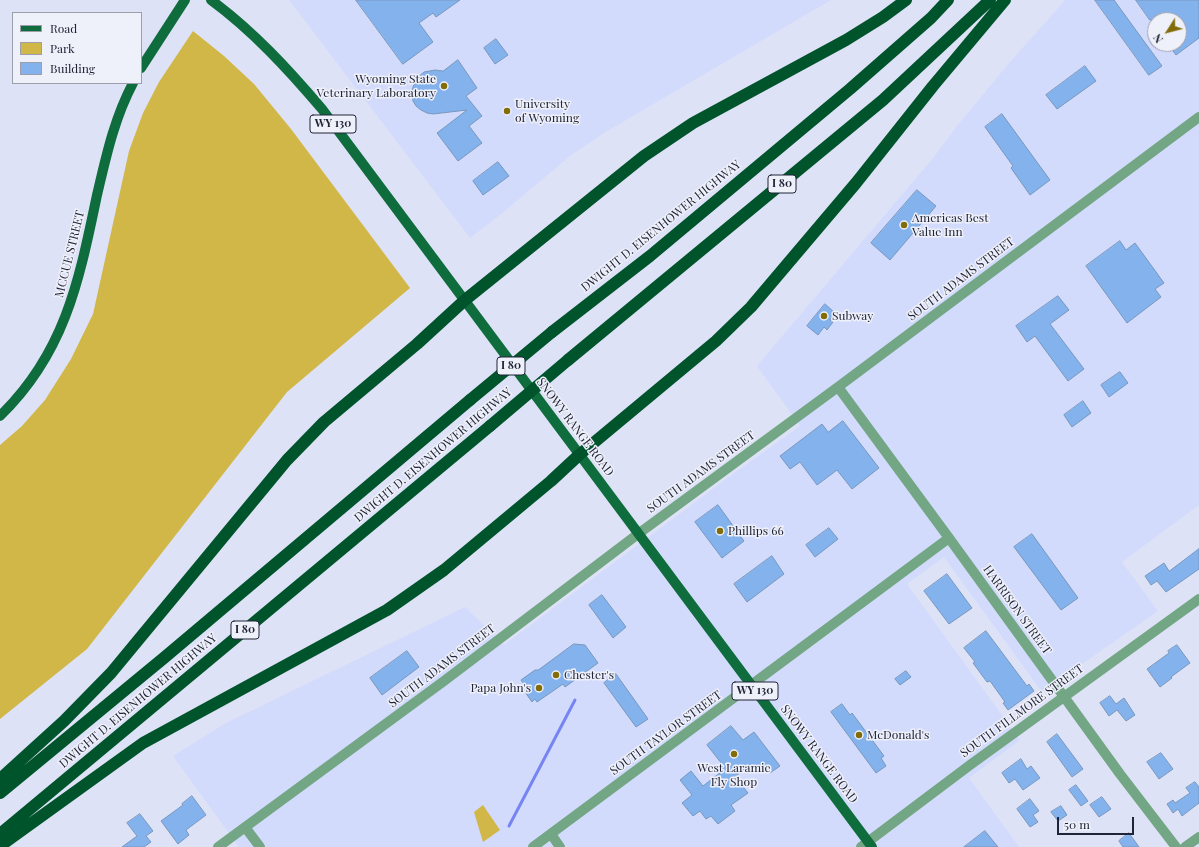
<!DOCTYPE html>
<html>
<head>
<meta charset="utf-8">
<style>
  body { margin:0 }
  #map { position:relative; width:1199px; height:847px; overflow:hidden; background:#dee2f6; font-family:"Playfair Display",serif }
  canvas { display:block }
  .legend { position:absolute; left:12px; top:12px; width:130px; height:72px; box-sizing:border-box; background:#eef0fa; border:1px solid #9c9eac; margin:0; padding:5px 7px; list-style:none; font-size:12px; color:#202436 }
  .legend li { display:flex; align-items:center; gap:8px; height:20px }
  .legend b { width:20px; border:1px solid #9c9eac }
  .north { position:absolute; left:1147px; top:12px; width:40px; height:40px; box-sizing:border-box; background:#eef0fa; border:1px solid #9c9eac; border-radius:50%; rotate:234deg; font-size:11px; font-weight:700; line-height:16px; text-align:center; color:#202436 }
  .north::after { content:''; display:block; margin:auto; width:14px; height:18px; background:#826c08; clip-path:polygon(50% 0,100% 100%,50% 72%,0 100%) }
  .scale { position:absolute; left:1057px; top:817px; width:77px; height:18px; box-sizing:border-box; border:2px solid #202436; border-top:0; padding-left:5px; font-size:12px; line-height:14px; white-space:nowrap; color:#202436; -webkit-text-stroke:3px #eef0fa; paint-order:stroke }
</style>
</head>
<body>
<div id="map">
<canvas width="1199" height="847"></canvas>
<ul class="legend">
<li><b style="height:5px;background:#0e6c3d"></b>Road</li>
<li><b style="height:11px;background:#d1b648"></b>Park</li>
<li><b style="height:11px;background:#84b2ec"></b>Building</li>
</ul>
<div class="north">N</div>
<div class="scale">50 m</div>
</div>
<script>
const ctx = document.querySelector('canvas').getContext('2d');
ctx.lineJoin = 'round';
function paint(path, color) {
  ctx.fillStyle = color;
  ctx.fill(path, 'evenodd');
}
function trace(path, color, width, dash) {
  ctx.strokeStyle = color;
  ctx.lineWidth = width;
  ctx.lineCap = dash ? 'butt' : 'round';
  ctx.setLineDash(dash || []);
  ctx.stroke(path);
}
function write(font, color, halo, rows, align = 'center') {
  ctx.font = font + ' "Playfair Display",serif';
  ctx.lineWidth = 3;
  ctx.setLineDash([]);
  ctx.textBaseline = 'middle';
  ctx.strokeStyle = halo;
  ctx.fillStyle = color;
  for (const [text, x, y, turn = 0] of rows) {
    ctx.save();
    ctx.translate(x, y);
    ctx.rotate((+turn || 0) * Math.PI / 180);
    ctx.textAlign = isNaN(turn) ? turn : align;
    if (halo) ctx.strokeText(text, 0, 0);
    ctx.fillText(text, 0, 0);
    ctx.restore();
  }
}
paint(new Path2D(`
  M 289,0 L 831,0 L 604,133 L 570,156 L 505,211 L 470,238 Z
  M 1065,0 L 1199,0 L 1199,505 L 1122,562 L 1158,611 L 1042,692 L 944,557 L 907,584 L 1020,740 L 969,778 L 1019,847 L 239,847 L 173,756 L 226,723 L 465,607 L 504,645 L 730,476 L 800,426 L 757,366 L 933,158 L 957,126 L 1009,63 ZM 1155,20 L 1179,20 L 1179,44 L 1155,44 Z`), '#d3dbfc');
paint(new Path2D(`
  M 193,31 L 224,56 L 254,84 L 291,129 L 410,288 L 287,392 L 87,649 L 0,719 L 0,445 L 22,426 L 45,400 L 71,359 L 93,314 L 129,151 L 143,113 L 159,82 Z
  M 483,805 L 500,830 L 483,842 L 474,812 Z`), '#d1b648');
trace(new Path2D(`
  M 509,826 L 575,700`), '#7685f3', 3);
const building = new Path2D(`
  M 356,0 L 460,0 L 436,17 L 433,13 L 419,23 L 433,42 L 403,64 Z
  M 1095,0 L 1114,0 L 1162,66 L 1149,75 Z
  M 1136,0 L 1199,0 L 1199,38 L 1176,55 L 1168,44 L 1179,44 L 1179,20 L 1150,20 Z
  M 496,39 L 508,55 L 495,64 L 484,48 Z
  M 458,60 L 477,88 L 466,96 L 482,116 L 469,126 L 482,143 L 458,161 L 437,133 L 467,110 L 433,114 L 427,113 L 421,110 L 416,106 L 413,101 L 412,90 L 416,79 L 424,72 L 435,70 L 443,71 Z
  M 1085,66 L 1096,81 L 1057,109 L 1046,95 Z
  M 1002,114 L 1050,180 L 1030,195 L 1011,168 L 1013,166 L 985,127 Z
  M 498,162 L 509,176 L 483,195 L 473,181 Z
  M 917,190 L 936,206 L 890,260 L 871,243 Z
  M 1120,241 L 1126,250 L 1135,243 L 1164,283 L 1155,289 L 1161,297 L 1127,323 L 1086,266 Z
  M 1058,296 L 1069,310 L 1050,324 L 1084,369 L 1068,381 L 1035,336 L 1027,342 L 1016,326 Z
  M 825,304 L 835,313 L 830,320 L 833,322 L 827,330 L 824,327 L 818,335 L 807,326 Z
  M 1120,372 L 1128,383 L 1109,397 L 1101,385 Z
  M 1083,401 L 1091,413 L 1072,427 L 1064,415 Z
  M 843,421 L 879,468 L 852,489 L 837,470 L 817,485 L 800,462 L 790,469 L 780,456 L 822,424 L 828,432 Z
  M 718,505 L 744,541 L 722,558 L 695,522 Z
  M 829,528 L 838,539 L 815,557 L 806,545 Z
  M 1032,534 L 1078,598 L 1061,610 L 1014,547 Z
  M 1199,549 L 1199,569 L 1166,592 L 1157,581 L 1151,585 L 1145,576 L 1164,563 L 1169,571 Z
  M 772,556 L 784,574 L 747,602 L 734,584 Z
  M 947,574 L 972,608 L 949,624 L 924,591 Z
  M 602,595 L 626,627 L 613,638 L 589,605 Z
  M 986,631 L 1027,686 L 1029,684 L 1034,691 L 1008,710 L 1003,703 L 1005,702 L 990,681 L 987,682 L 973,663 L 975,662 L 964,648 Z
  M 574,644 L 585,645 L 598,663 L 565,687 L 563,684 L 537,702 L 535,699 L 532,702 L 525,692 L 528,690 L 521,680 L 535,670 L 538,670 Z
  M 1177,645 L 1190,663 L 1171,677 L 1172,678 L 1160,687 L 1147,669 L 1169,653 L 1168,651 Z
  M 407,651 L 419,667 L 382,695 L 370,678 Z
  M 906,671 L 911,677 L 900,685 L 895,679 Z
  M 616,674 L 648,719 L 636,727 L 604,683 Z
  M 1110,696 L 1116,704 L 1124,698 L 1135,715 L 1126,721 L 1117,710 L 1109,716 L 1100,703 Z
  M 842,704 L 850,715 L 852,713 L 884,756 L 881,758 L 886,766 L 876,773 L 831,712 Z
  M 731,726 L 743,740 L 754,732 L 780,766 L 770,773 L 764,764 L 755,771 L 750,764 L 735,777 L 748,793 L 731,805 L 735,811 L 718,824 L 711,816 L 706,819 L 700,811 L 693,816 L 682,803 L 692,795 L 680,780 L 691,771 L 703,786 L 721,772 L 717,768 L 722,764 L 707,745 Z
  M 1057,734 L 1083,769 L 1072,777 L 1047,742 Z
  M 1161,753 L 1173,769 L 1159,779 L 1147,762 Z
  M 1021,759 L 1027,769 L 1031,766 L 1040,778 L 1023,790 L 1015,779 L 1009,783 L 1002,773 Z
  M 1195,782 L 1199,787 L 1199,803 L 1182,816 L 1178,809 L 1173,813 L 1167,804 L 1173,800 L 1175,803 L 1190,793 L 1186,788 Z
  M 1076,785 L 1088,801 L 1081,806 L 1069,790 Z
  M 192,796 L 206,815 L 186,830 L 189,835 L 178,844 L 161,821 L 183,805 L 182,804 Z
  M 1102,797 L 1111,809 L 1099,817 L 1090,805 Z
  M 1030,799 L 1039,811 L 1033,815 L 1038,822 L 1030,827 L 1017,809 Z
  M 1061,806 L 1067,815 L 1058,821 L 1051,812 Z
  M 140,814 L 153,831 L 146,836 L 151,842 L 144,847 L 122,847 L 137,836 L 127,823 Z
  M 985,831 L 998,847 L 964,847 Z
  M 1129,833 L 1139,847 L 1123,847 L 1119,841 Z`);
paint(building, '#84b2ec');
trace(building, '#7998bf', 1);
trace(new Path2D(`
  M 838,387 L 949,538 L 1120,774 L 1176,847
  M 245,827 L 260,847
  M 551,834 L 560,847
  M 218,847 L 444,681 L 638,534 L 838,387 L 1199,117
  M 533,847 L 949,538
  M 861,847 L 970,765 L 1199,599
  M 1185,847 L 1199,837`), '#73a684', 10);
trace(new Path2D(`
  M 211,0 C 253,31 288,69 322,109 L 872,847
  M 141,68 L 185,0
  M 0,416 C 65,353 79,281 97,195 C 106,157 114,119 133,83`), '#0e6c3d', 10);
trace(new Path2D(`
  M 552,332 L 650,256 L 850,89 L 931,18 L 948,0
  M 568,360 L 883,100 L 990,0
  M 0,779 L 64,721 L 111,673 L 287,460 L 324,422 L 417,344 L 465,300 L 644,156 L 693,123 L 846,40 L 883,17 L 906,0
  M 0,793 L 165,657 L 470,400
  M 0,834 L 490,426
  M 0,846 L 143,743 L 387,610 L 444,570 L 551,481 L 579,455 L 716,341 L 751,307 L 856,183 L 933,86 L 1005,0`), '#00542c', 12);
trace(new Path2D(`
  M 470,400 L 552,332
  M 490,426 L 568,360`), '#00542c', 12);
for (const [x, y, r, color] of [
  [444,86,4,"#826c08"],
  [507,111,4,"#826c08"],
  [904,225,4,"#826c08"],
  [824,316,4,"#826c08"],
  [720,531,4,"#826c08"],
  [556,675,4,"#826c08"],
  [539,688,4,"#826c08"],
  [859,735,4,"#826c08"],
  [734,754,4,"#826c08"]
]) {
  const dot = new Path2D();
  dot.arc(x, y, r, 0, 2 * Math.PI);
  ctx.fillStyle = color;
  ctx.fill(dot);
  trace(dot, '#eef0fa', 1.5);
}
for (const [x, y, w] of [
  [333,124,46],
  [782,184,28],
  [511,366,28],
  [245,630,28],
  [755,691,46]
]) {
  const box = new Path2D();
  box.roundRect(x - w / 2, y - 9, w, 18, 3);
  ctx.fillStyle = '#eef0fa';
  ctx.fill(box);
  trace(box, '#202436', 1);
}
write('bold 11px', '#202436', null, [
  ["WY 130",333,124],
  ["I 80",782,184],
  ["I 80",511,366],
  ["I 80",245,630],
  ["WY 130",755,691]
]);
write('12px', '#202436', '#eef0fa', [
  ["Wyoming State",436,79,"right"],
  ["Veterinary Laboratory",436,93,"right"],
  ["University",515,104],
  ["of Wyoming",515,118],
  ["Americas Best",912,218],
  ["Value Inn",912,232],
  ["Subway",832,316],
  ["Phillips 66",728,531],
  ["Chester's",564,675],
  ["Papa John's",531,688,"right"],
  ["McDonald's",867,735],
  ["West Laramie",734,768,"center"],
  ["Fly Shop",734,782,"center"]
], 'left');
write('12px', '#202436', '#eef0fa', [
  ["DWIGHT D. EISENHOWER HIGHWAY",661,226,-39],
  ["MCCUE STREET",70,254,-76],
  ["SOUTH ADAMS STREET",961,279,-37],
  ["SNOWY RANGE ROAD",575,427,53],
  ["DWIGHT D. EISENHOWER HIGHWAY",433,455,-40],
  ["SOUTH ADAMS STREET",701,472,-36],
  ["HARRISON STREET",1017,610,54],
  ["SOUTH ADAMS STREET",442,666,-37],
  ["DWIGHT D. EISENHOWER HIGHWAY",138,701,-40],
  ["SOUTH FILLMORE STREET",1022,711,-36],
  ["SOUTH TAYLOR STREET",666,733,-36],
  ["SNOWY RANGE ROAD",819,754,53]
]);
</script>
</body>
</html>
